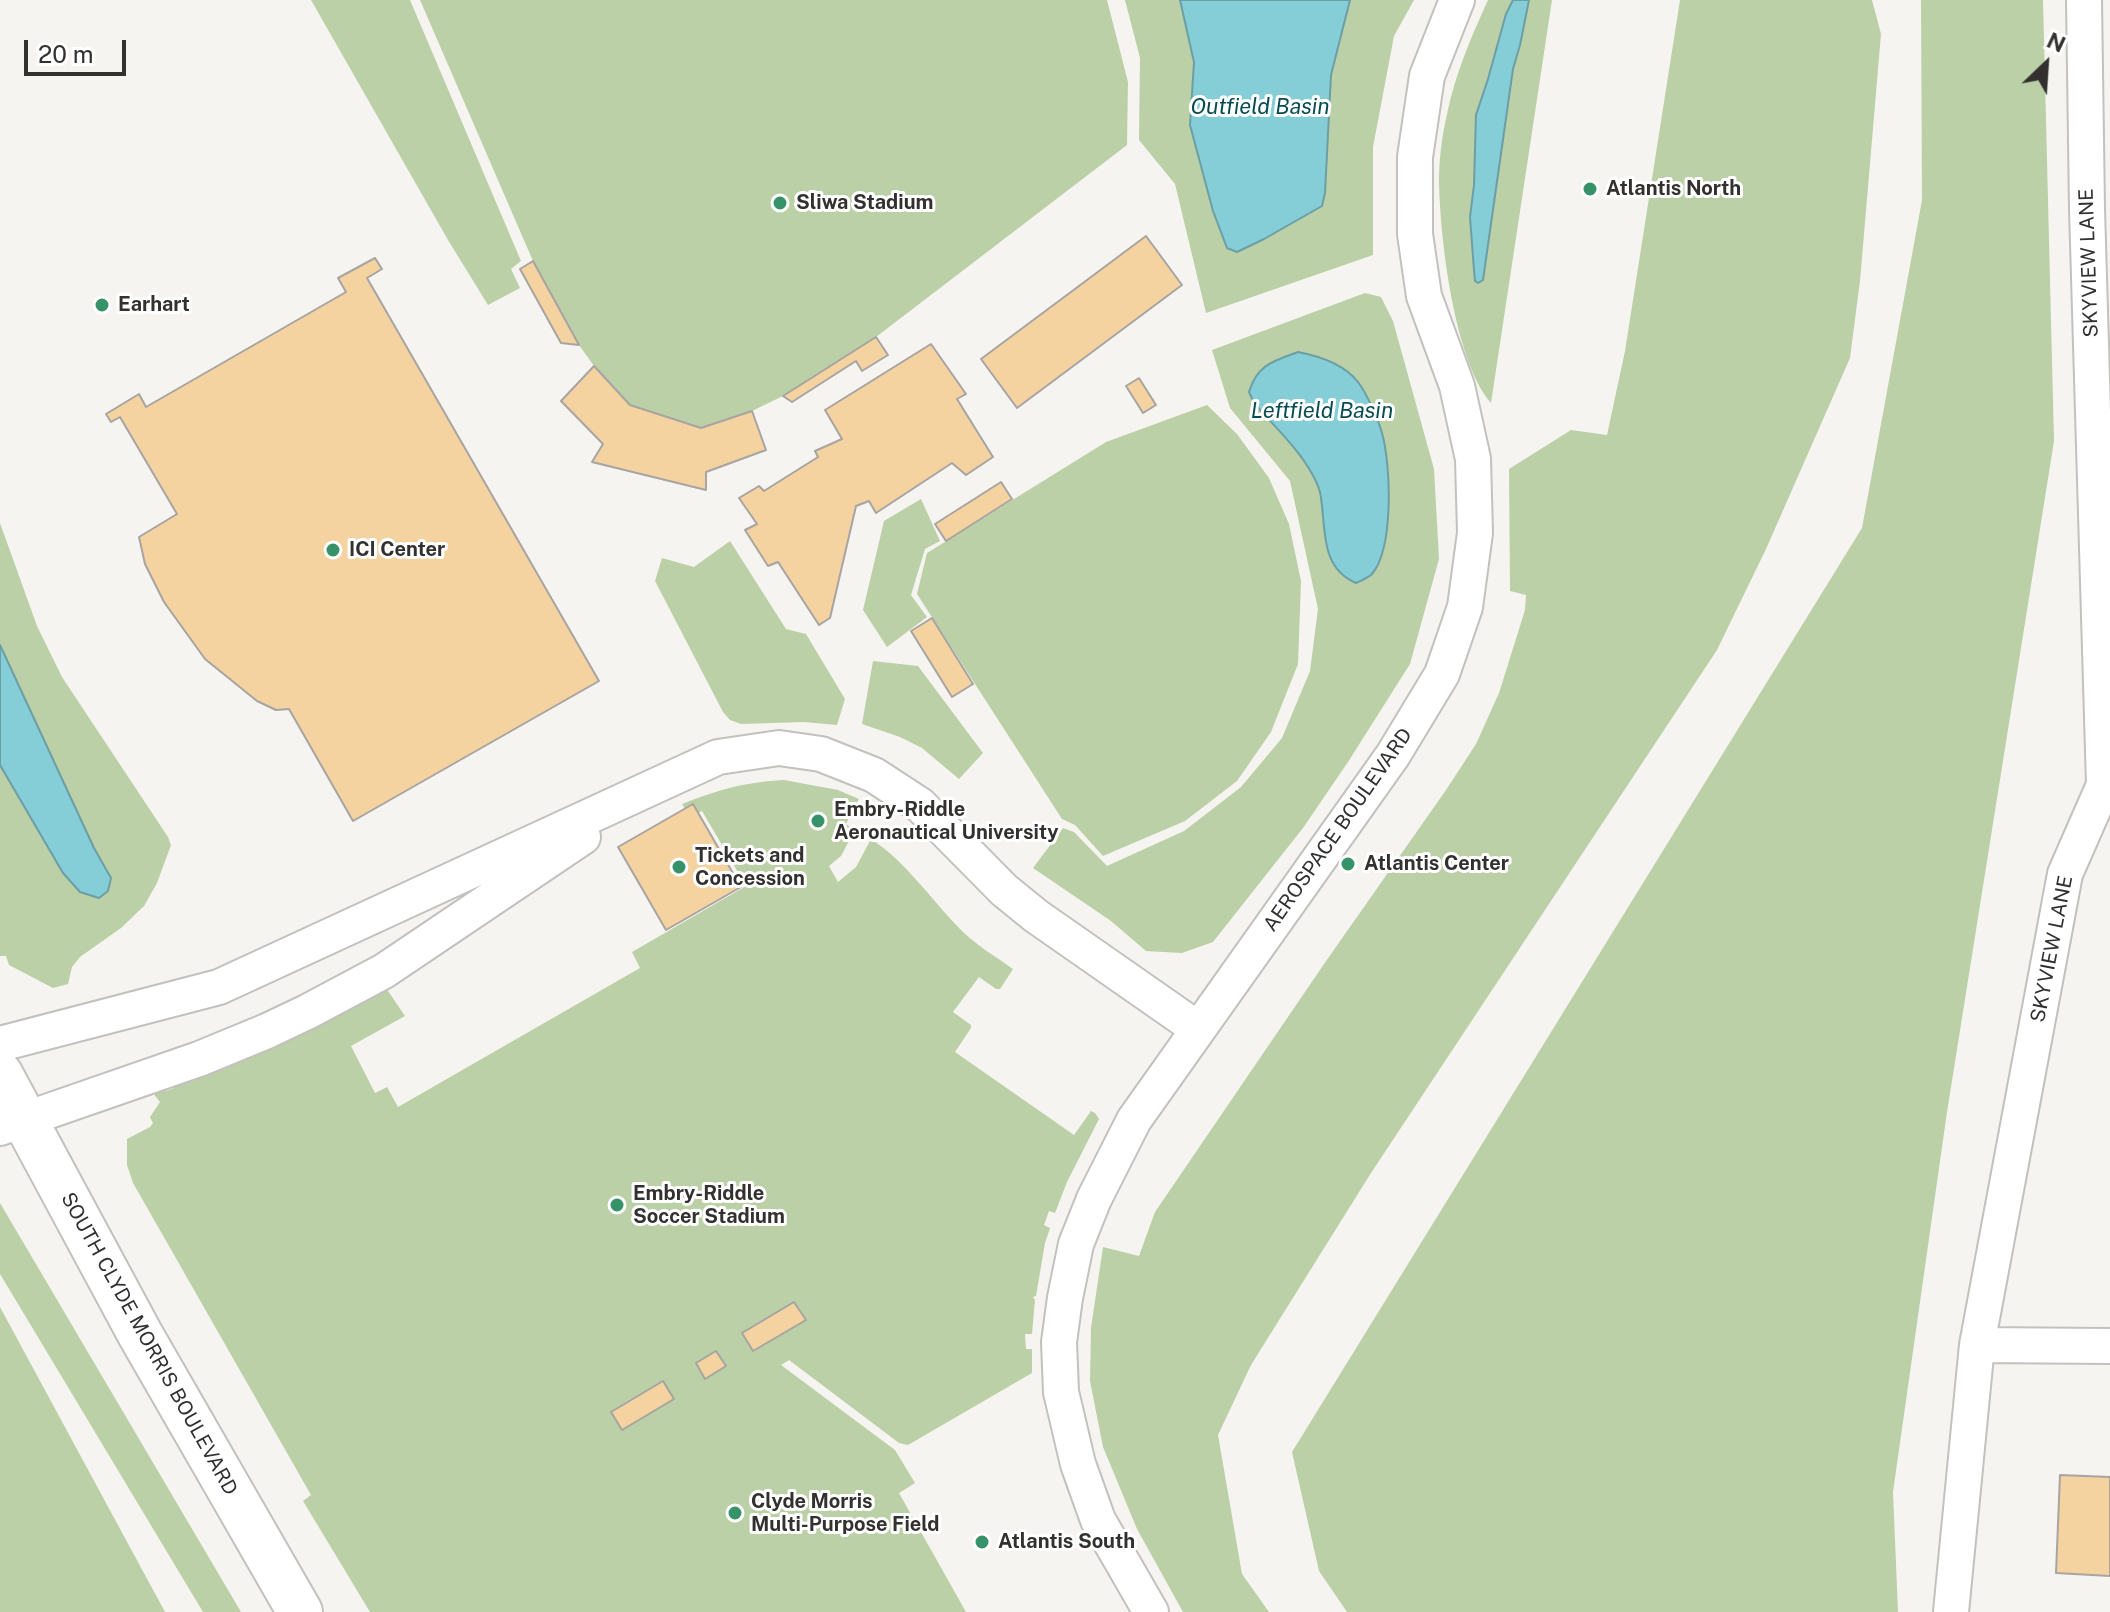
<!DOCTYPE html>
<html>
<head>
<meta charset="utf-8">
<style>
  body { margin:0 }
  #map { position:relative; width:2110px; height:1612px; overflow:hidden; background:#f6f4f0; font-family:"Public Sans",sans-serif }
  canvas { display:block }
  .north { position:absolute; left:2006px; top:24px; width:80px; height:80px; -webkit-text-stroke:6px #fff; paint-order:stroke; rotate:25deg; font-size:22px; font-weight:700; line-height:32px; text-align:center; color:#32312f }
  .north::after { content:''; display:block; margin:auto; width:28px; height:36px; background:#32312f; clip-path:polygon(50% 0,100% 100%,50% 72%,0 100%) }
  .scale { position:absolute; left:24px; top:40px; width:102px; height:36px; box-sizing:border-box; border:4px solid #32312f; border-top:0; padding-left:10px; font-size:24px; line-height:28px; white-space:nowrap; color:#32312f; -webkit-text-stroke:6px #fff; paint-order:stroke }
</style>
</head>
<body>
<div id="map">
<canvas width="2110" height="1612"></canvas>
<div class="north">N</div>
<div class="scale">20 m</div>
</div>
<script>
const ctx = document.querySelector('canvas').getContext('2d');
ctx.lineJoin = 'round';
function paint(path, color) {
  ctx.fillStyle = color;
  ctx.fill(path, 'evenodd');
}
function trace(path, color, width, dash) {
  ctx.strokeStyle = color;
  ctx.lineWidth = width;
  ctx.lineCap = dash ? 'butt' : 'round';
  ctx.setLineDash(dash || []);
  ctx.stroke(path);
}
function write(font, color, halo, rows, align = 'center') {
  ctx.font = font + ' "Public Sans",sans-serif';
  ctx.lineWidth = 6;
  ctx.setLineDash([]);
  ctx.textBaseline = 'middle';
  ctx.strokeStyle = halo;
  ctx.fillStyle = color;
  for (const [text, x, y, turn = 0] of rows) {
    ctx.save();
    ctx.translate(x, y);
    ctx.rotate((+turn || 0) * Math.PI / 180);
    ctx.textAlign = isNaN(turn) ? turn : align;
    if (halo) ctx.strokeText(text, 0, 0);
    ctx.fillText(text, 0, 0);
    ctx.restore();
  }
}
paint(new Path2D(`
  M 311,0 L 410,0 L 521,261 L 511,269 L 520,288 L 488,305 L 448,240 Z
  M 420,0 L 1107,0 L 1128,82 L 1127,145 L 876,337 L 783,396 L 752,411 L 701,428 L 630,405 L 594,366 L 579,345 L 533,261 Z
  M 1125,0 L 1414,0 L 1394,36 L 1373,147 L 1373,255 L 1206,313 L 1175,184 L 1139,140 L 1140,58 Z
  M 1488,0 L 1552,0 L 1491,403 C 1454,360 1440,238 1439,181 C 1439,159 1442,136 1447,114 C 1455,75 1471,37 1488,0 Z
  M 1680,0 L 1872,0 L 1881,34 L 1860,281 L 1850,358 L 1766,549 L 1717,650 L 1371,1173 L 1251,1365 L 1218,1435 L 1242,1574 L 1269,1612 L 1183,1612 L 1137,1529 L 1103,1447 L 1090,1381 L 1091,1328 L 1103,1247 L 1139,1256 L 1155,1212 L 1324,964 L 1446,790 L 1476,744 L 1499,693 L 1525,610 L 1526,595 L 1510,591 L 1509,469 L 1571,430 L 1607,435 L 1625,351 Z
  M 1921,0 L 2043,0 L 2054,441 L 1947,1112 L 1893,1492 L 1898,1612 L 1347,1612 L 1319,1571 L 1292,1452 L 1862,528 L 1922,200 Z
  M 1365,293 L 1381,297 L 1393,321 L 1434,469 L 1439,559 L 1410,664 L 1348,762 L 1303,828 L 1213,942 L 1182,953 L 1146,951 L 1111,921 L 1033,868 L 1063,828 L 1074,832 L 1107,866 L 1184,831 L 1241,787 L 1282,738 L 1310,671 L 1318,609 L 1290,481 L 1230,408 L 1212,350 Z
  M 1207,405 L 1237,434 L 1269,478 L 1289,524 L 1301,581 L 1298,664 L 1271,732 L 1237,781 L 1185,821 L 1103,856 L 1075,825 L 1062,819 L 917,594 L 927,553 L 1106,442 Z
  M 921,499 L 940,541 L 925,549 L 911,595 L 927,617 L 887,647 L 863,610 L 884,521 Z
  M 0,523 L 37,626 L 62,677 L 168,837 L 171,845 L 157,883 L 144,906 L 121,928 L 80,957 L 72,967 L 68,984 L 53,988 L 9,965 L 6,956 L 0,956 Z
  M 730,541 L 786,629 L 806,634 L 845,699 L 837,725 L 804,722 L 741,724 L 730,720 L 723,712 L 655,581 L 662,558 L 694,567 Z
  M 873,661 L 918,666 L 983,753 L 959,779 L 922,748 L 900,737 L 862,724 Z
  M 784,780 L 838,790 L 859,799 L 846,824 L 855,830 L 841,856 L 829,866 L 838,882 L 856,867 L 871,839 C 904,860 932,900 959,928 C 974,944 995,956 1013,969 L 1000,989 L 996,989 L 979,977 L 953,1012 L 971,1025 L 971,1028 L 955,1052 L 1074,1135 L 1091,1111 L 1095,1113 L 1099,1119 L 1067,1182 L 1055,1213 L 1049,1211 L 1044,1225 L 1050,1228 L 1045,1243 L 1036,1296 L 1033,1297 L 1035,1300 L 1032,1334 L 1025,1334 L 1026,1349 L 1032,1349 L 1032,1373 L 908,1445 L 899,1443 L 789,1360 L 781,1365 L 895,1450 L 915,1483 L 899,1493 L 966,1612 L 370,1612 L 303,1501 L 311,1495 L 133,1183 L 127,1165 L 127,1139 L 150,1127 L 153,1123 L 150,1117 L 160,1102 L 152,1092 L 163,1083 L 166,1091 L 174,1088 L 172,1080 L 384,985 L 405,1016 L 351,1046 L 375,1093 L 387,1087 L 398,1107 L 640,968 L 632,952 L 746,886 L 702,811 L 698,813 L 685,809 L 682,804 C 717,790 745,782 784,780 Z
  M 0,1203 L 241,1612 L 203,1612 L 0,1274 Z
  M 0,1307 L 165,1612 L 0,1612 Z`), '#bbd0a6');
const water = new Path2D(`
  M 1180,0 L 1350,0 L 1331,75 L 1325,193 L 1322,206 L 1264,239 L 1237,252 L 1227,248 L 1213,211 L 1190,125 L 1194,62 Z
  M 1513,0 L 1529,0 L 1520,45 L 1513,69 L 1483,280 L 1478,283 L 1475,281 L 1474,270 L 1470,217 L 1474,185 L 1476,115 L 1488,79 L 1506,14 Z
  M 1298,352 C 1319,356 1344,364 1358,382 C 1367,394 1378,419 1382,433 C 1391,465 1394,548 1372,574 C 1368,578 1362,580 1356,583 C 1320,568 1326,529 1321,498 C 1320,487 1312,473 1306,464 C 1292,442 1271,423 1254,403 L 1249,392 C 1257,365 1273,361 1298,352 Z
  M 0,645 L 94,848 L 111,878 L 108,891 L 99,898 L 80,892 L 63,873 L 0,765 Z`);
paint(water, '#85ced8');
trace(water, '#6c9fa5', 2);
const building = new Path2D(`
  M 1146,236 L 1182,285 L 1017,408 L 981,359 Z
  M 375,258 L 382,269 L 367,278 L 599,681 L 353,821 L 289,709 L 276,710 L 257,701 L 205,659 L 164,602 L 145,564 L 139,537 L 177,514 L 120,417 L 111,422 L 106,414 L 139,394 L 146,407 L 346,292 L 338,278 Z
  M 533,261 L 579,345 L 561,343 L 520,269 Z
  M 876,337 L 888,355 L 862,371 L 856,361 L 792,402 L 783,396 Z
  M 931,344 L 966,394 L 957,399 L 993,457 L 966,475 L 952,463 L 876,513 L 869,501 L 856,506 L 830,618 L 819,625 L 778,562 L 768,566 L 745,530 L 757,524 L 739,498 L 759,486 L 764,491 L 818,457 L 815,451 L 842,439 L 825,410 Z
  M 594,366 L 630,405 L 701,428 L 752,411 L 766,450 L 706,472 L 706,490 L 592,462 L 603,444 L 561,401 Z
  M 1139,378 L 1156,405 L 1143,413 L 1126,386 Z
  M 1001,482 L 1012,499 L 946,541 L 935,524 Z
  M 932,618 L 973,684 L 952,697 L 911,631 Z
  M 693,804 L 741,887 L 666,930 L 618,847 Z
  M 794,1302 L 806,1320 L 753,1351 L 742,1333 Z
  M 716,1351 L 726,1366 L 705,1379 L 696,1363 Z
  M 663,1381 L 674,1399 L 622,1430 L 611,1412 Z
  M 2060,1475 L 2110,1477 L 2110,1576 L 2056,1573 Z`);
paint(building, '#f4d3a1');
trace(building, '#a7a4a1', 2);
const minor = new Path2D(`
  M 0,1044 L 219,987 L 718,757 L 779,748 L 821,754 L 874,775 L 920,805 L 1004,890 L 1036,916 L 1198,1029
  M 0,1128 L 199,1059 L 267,1031 L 307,1012 L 384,971 L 583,837
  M 1977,1345 L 2110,1346
  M 1151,1612 L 1098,1520 L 1078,1464 L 1061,1392 L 1059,1342 L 1065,1298 L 1076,1244 L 1094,1199 L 1134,1120 L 1393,755 L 1442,674 L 1465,607 L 1475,533 L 1473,459 L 1457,386 L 1424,296 L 1415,234 L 1415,157 L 1427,76 L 1457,0
  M 1951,1612 L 1977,1345 L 2065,874 L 2104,785 L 2087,209 L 2084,0`);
const major = new Path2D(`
  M 0,1074 L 140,1334 L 300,1612`);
trace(minor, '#c2c1bd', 38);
trace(major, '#c2c1bd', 48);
trace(minor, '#fff', 34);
trace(major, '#fff', 44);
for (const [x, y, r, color] of [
  [1590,189,8,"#359269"],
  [780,203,8,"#359269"],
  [102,305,8,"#359269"],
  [333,550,8,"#359269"],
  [818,821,8,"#359269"],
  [1348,864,8,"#359269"],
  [679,867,8,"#359269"],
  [617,1205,8,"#359269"],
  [735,1513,8,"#359269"],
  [982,1542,8,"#359269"]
]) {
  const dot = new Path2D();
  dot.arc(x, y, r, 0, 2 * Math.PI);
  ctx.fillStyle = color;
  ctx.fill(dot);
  trace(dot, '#fff', 3);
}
write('bold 20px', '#32312f', '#fff', [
  ["Atlantis North",1606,189],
  ["Sliwa Stadium",796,203],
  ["Earhart",118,305],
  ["ICI Center",349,550],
  ["Embry-Riddle",834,810],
  ["Aeronautical University",834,833],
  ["Tickets and",695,856],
  ["Concession",695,879],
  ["Atlantis Center",1364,864],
  ["Embry-Riddle",633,1194],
  ["Soccer Stadium",633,1217],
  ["Clyde Morris",751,1502],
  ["Multi-Purpose Field",751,1525],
  ["Atlantis South",998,1542]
], 'left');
write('20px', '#32312f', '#fff', [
  ["SKYVIEW LANE",2089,263,-92],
  ["AEROSPACE BOULEVARD",1338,830,-55],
  ["SKYVIEW LANE",2052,949,-79],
  ["SOUTH CLYDE MORRIS BOULEVARD",149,1344,61]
]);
write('italic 22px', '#074c53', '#fff', [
  ["Outfield Basin",1260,107],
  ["Leftfield Basin",1322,411]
]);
</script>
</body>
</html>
